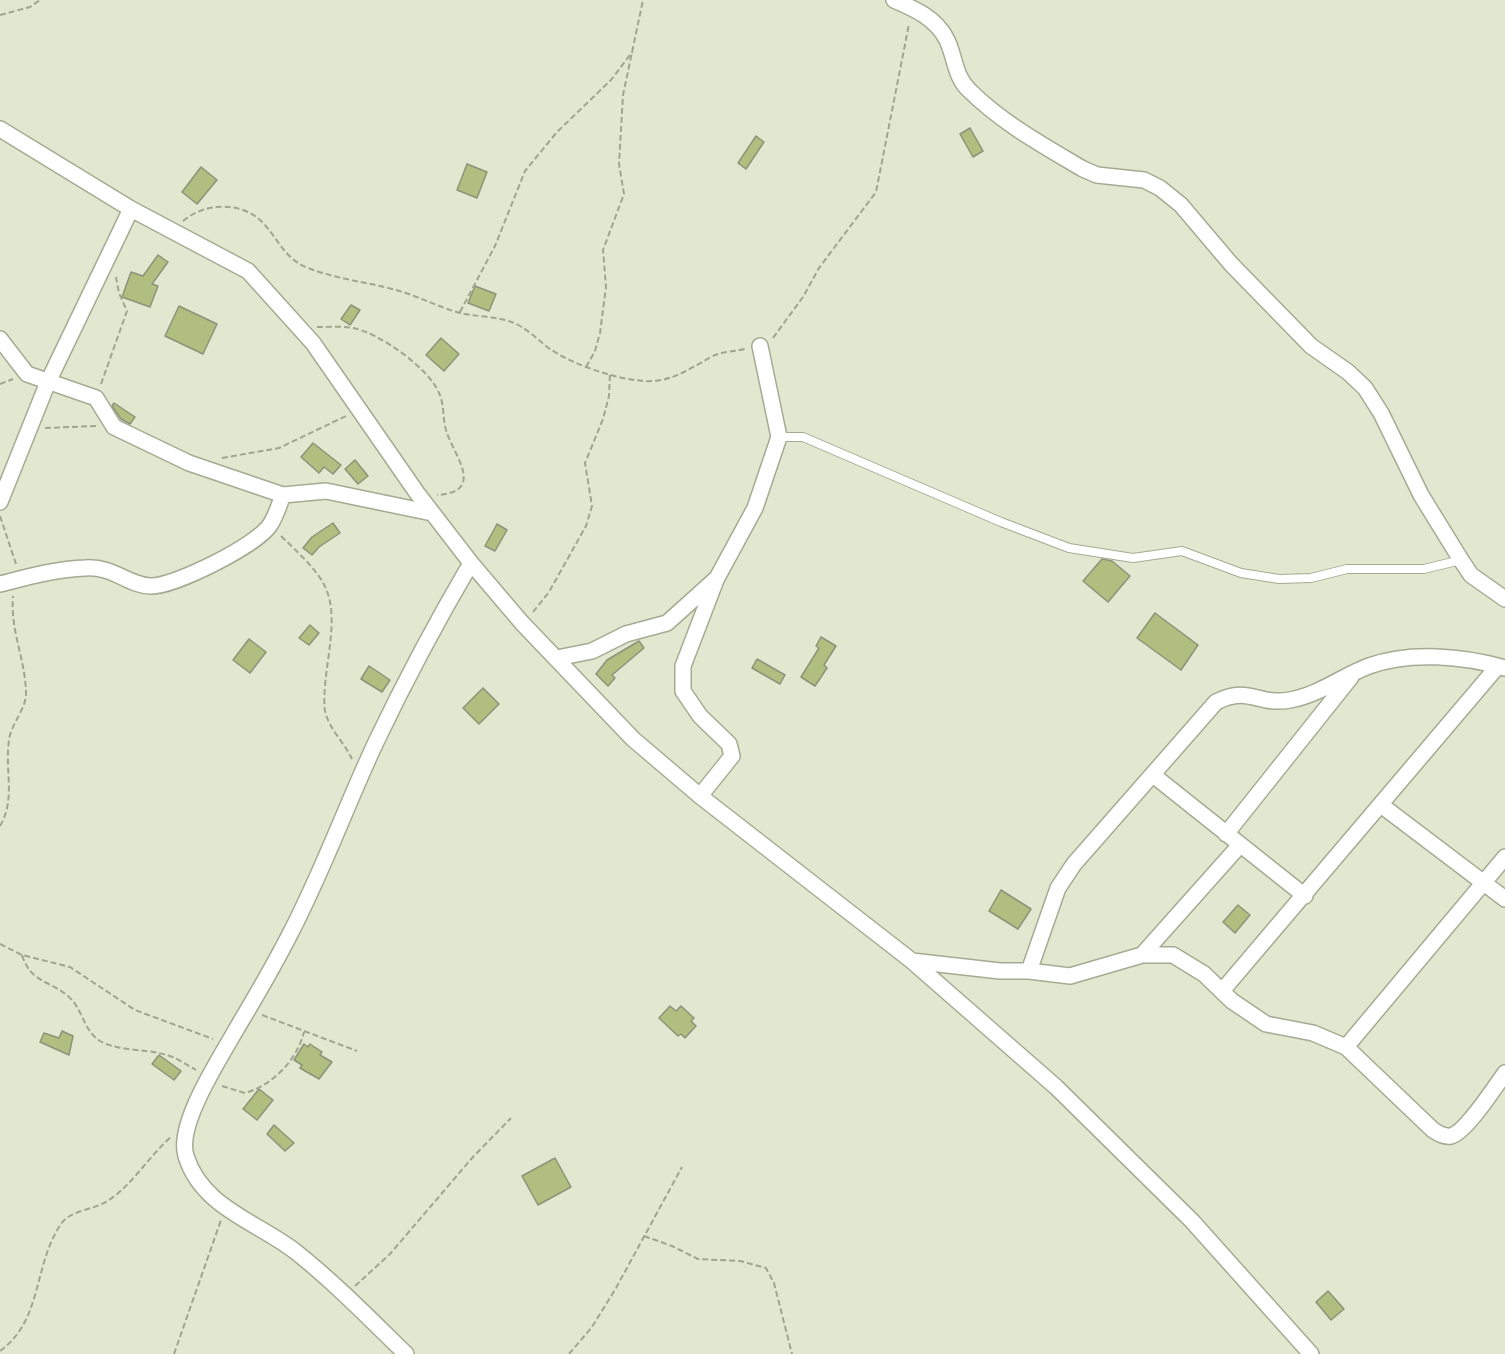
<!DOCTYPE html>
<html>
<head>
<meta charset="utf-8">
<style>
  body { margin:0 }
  canvas { display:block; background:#e2e8cf }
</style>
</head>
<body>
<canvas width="1505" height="1354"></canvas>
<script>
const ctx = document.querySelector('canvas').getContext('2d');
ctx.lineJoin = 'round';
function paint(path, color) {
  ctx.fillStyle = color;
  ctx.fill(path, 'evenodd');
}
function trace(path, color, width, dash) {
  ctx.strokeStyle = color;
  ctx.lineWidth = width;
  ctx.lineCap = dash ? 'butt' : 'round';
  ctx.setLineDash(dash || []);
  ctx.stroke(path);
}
const building = new Path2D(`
  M 970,128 L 983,151 L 973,157 L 960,134 Z
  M 756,136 L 764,142 L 746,169 L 738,163 Z
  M 467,164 L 487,172 L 477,198 L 457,190 Z
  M 201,167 L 217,180 L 197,204 L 182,192 Z
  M 158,255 L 168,262 L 152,284 L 158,286 L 150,307 L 122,297 L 131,272 L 143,276 Z
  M 475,286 L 496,294 L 489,311 L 468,303 Z
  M 351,305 L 360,310 L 350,325 L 341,319 Z
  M 179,306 L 217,324 L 203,354 L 165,336 Z
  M 441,338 L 459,354 L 444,371 L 426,355 Z
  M 114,403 L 135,417 L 130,424 L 121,419 L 112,406 Z
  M 313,443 L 341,465 L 333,474 L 324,467 L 319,473 L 301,457 Z
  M 355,460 L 368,476 L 358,484 L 345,469 Z
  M 333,523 L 340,533 L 319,547 L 312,555 L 303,548 L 312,537 Z
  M 497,524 L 507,530 L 495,551 L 485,546 Z
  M 1102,559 L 1112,561 L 1130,576 L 1108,602 L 1083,581 Z
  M 1155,613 L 1198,645 L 1181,670 L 1137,638 Z
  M 310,625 L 319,633 L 309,645 L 299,638 Z
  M 821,637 L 836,646 L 824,665 L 827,668 L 815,686 L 801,677 L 819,648 L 816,646 Z
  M 249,639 L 266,652 L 250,673 L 233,660 Z
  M 639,641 L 644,648 L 612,675 L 615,678 L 608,686 L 596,674 L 607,660 Z
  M 757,659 L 785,675 L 780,684 L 752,668 Z
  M 369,666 L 390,680 L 382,692 L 361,679 Z
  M 483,688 L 499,704 L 479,724 L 463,708 Z
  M 1001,890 L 1031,909 L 1018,929 L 989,911 Z
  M 1238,905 L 1250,915 L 1235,933 L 1223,922 Z
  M 670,1006 L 676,1011 L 681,1006 L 694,1018 L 691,1021 L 696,1026 L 685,1038 L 681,1034 L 678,1036 L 659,1018 Z
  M 62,1031 L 73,1036 L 69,1055 L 40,1042 L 44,1033 L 59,1038 Z
  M 304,1044 L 308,1047 L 310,1044 L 322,1052 L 320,1055 L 332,1062 L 319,1079 L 300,1068 L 302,1065 L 294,1060 Z
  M 159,1055 L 181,1071 L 174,1080 L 152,1064 Z
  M 259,1089 L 273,1100 L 257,1120 L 243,1109 Z
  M 274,1125 L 294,1143 L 285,1151 L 267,1134 Z
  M 555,1158 L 571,1187 L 538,1205 L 522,1176 Z
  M 1328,1291 L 1344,1309 L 1331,1320 L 1316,1302 Z`);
paint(building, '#b0be7f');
trace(building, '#8d927b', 1.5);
const lane = new Path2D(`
  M 779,437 L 803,437 L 1001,522 L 1069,548 L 1133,558 L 1182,551 L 1241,573 L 1279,579 L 1311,578 L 1347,569 L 1424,569 L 1461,560`);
const street = new Path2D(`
  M 894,0 C 915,9 936,18 947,40 C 955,57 955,77 969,90 C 1002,123 1044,146 1083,169 L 1097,175 L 1144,180 L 1160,188 L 1181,205 L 1231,264 L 1311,346 L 1348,372 L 1365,388 L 1381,413 L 1421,495 L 1461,560 L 1471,575 L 1505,599
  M 0,129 L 131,209 L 248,271 L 313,343 L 417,493 L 471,563 L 522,623 L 633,739 L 700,796 L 912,961 L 1056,1087 L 1192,1221 L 1311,1354
  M 0,339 L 27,374 L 96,398 L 114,427 L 189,463 L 283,495 L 326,491 L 432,513
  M 0,502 L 48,382 L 131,209
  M 0,584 C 28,577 56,569 85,568 C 114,566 127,585 150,586 C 174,587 257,545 270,525 C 276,516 279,505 283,495
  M 557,658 L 592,651 L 626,634 L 667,623 L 717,578 L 755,508 L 779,437 L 760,346
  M 1153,775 L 1305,896
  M 700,796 L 732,756 L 729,744 L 700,716 L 683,691 L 683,666 L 716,580
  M 1381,805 L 1505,899
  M 1226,834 L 1351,677
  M 1142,955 L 1240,845
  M 912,961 L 1000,971 L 1029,971 L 1070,976 L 1142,955 L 1173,955 L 1204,974 L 1232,1001 L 1266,1024 L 1313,1033 L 1346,1047 L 1433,1130 C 1439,1134 1444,1137 1451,1136 C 1466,1132 1495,1087 1505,1073
  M 1029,971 L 1058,888 L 1074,864 L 1216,702 C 1250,685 1257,706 1290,700 C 1319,695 1342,676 1369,666 C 1410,651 1464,656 1505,668
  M 1222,991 L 1498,666
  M 1346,1047 L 1505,857
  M 406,1354 C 370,1319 335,1283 296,1252 C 258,1222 202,1208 186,1156 C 176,1124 221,1057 237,1028 C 255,998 273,967 289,936 C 322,873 346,806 376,742 C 405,681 437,621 471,563`);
trace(lane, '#a5ab93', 10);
trace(street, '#a5ab93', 18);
trace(new Path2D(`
  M 0,15 L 30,7 L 40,0
  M 183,221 C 200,207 222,203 243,210 C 274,220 277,257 308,268 C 336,279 367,282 396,290 C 418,296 438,307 460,313 C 477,317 498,316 514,323 C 528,329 538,340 550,349 C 574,365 615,379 644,381 C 670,383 689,369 711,357 C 722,351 733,352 745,349
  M 460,312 L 495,246 L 525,171 L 557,132 L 611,80 L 633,51
  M 317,327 C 328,327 342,326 353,328 C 379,333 429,368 439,393 C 445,405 442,420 447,433 C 454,455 486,492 437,495
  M 773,338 L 803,297 L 819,268 L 876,192 L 909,24
  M 586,367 L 595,351 L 600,333 L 606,287 L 603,250 L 624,194 L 619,164 L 623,95 L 643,0
  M 0,384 L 13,379
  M 101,384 L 127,311 L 119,293 L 116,277
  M 45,428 L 96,426
  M 222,458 L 279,448 L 346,416
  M 0,516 L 16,564
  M 281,536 C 329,582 338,591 328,660 C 326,676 323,696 325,711 C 329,729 344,742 352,759
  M 533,612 L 549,592 L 586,526 L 592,506 L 585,463 L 603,419 L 609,396 L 610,373
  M 0,826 C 17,798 3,766 10,735 C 14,721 27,706 26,692 C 25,658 10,630 13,596
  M 0,944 L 22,955 L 70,967 L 135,1010 L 213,1039
  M 22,955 C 31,983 49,980 68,996 C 83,1009 83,1030 100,1041 C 118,1051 144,1049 163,1054 C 174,1056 187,1065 196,1070
  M 262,1015 L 357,1051
  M 222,1086 L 245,1093 C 273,1085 297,1060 304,1032
  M 644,1236 L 672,1246 L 698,1259 L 740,1261 L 766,1268 L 774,1283 L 792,1354
  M 355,1286 L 390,1254 L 472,1158 L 511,1118
  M 0,1351 C 43,1320 33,1265 61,1224 C 70,1210 95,1210 109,1200 C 133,1184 149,1156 171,1137
  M 174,1354 L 221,1220
  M 569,1354 L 592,1327 L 616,1288 L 682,1167`), '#a0a591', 2, [6, 3]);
trace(lane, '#fff', 8);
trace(street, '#fff', 15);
</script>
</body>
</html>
